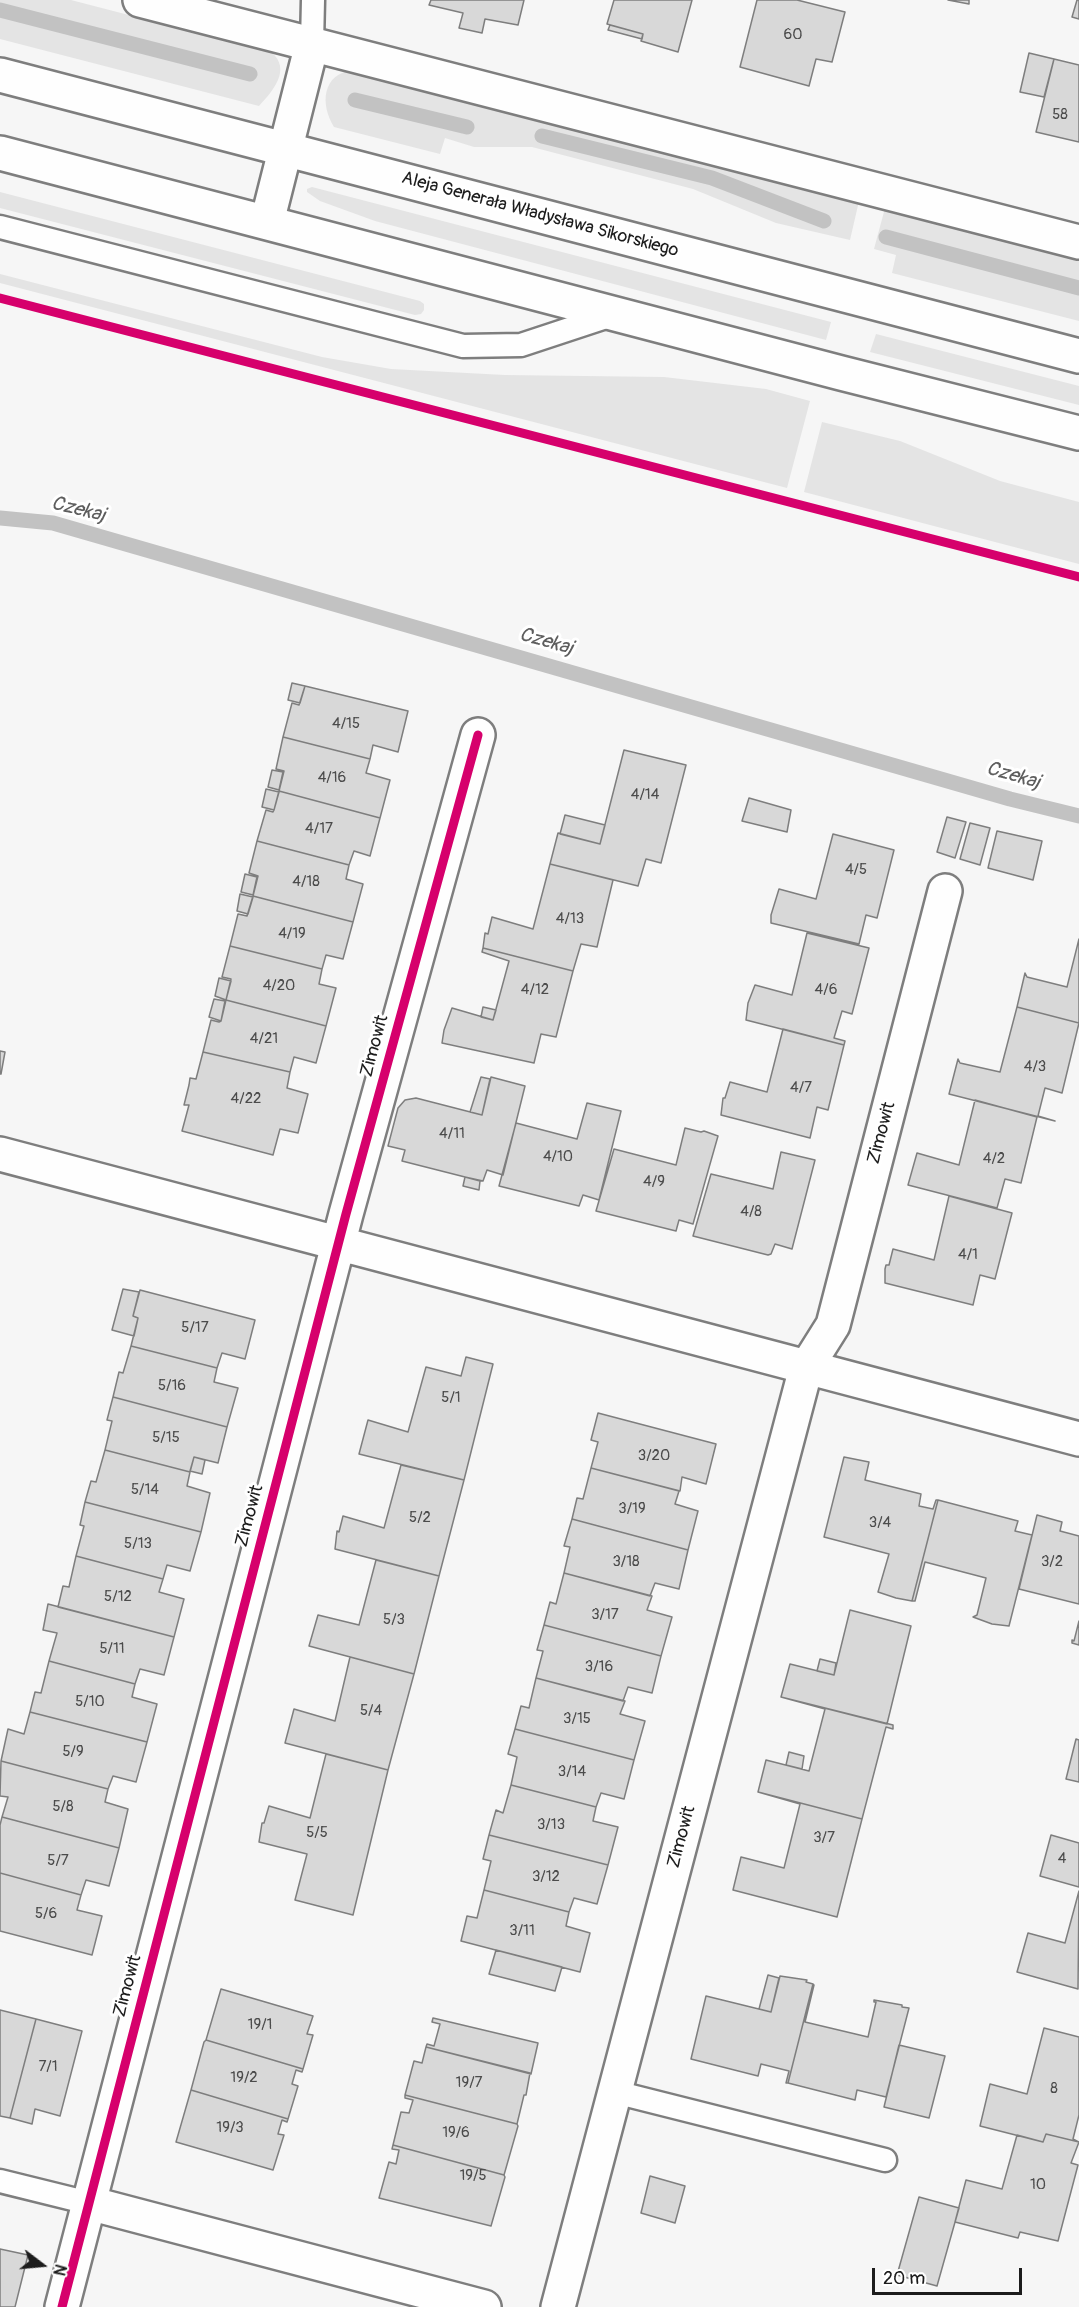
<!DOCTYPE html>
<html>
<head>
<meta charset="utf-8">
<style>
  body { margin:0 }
  #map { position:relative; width:1079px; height:2307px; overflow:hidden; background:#f6f6f6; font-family:Pangolin,sans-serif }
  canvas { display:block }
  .north { position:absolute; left:12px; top:2235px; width:60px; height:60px; -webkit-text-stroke:4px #fff; paint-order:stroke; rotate:106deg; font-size:16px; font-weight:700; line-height:24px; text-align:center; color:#1c1c1c }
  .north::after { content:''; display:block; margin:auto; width:21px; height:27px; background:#1c1c1c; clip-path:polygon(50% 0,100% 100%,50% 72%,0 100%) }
  .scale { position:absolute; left:872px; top:2268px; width:150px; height:27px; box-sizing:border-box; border:3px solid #1c1c1c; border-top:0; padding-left:8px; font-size:18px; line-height:21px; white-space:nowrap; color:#1c1c1c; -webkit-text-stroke:4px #fff; paint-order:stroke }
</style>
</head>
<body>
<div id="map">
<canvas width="1079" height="2307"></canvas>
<div class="north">N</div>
<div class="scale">20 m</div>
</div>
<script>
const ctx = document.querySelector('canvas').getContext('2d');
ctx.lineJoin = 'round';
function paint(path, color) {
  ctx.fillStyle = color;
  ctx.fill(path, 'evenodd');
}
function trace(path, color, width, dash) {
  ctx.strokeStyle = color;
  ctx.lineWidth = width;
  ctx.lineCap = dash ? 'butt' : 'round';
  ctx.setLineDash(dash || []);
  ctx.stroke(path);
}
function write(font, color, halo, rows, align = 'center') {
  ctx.font = font + ' Pangolin,sans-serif';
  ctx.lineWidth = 6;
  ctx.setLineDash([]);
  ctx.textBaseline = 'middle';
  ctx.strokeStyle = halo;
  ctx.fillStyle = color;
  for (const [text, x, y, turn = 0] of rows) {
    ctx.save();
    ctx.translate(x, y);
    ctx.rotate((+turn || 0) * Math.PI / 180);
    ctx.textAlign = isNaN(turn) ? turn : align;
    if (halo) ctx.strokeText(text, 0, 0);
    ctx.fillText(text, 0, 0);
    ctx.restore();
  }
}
paint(new Path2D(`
  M 0,0 L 71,0 L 271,52 C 292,69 273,91 259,106 L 0,39 Z
  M 353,70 L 859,201 L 850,240 L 776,223 L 693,189 L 532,147 L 474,147 L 445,138 L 440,154 L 334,127 C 320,104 322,74 353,70 Z
  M 312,187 L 831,322 L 826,340 L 375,221 L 320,201 L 307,192 L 307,189 Z
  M 0,192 L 420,301 L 424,304 L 424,310 L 421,314 L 415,315 L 0,208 Z
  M 885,208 L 1079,258 L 1079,321 L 892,273 L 896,255 L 874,249 Z
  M 0,274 L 322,357 L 391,369 L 505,375 L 664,377 L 766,389 L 810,401 L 787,488 L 0,283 Z
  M 876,334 L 1079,386 L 1079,405 L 870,352 Z
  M 822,422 L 900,441 L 1000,481 L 1079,502 L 1079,564 L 804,492 Z`), '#e4e4e4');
trace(new Path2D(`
  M 0,10 L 250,74
  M 355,100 L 467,127
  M 542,136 L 712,178 L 824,221
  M 886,237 L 1079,288
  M 0,518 L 53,523 L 1010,799 L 1079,816`), '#c2c2c2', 15);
const building = new Path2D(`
  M 431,0 L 524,0 L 518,25 L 485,19 L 482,33 L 459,28 L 463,13 L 429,5 Z
  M 614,0 L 692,0 L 678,52 L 641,41 L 643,34 L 607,24 Z
  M 757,0 L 797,0 L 845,12 L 832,62 L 816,59 L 809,86 L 740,67 Z
  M 948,0 L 969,0 L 969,4 Z
  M 1077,0 L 1079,0 L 1079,19 L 1072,17 Z
  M 610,25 L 643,34 L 642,39 L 608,30 Z
  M 1029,53 L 1054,59 L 1044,97 L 1020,92 Z
  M 1054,59 L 1079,65 L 1079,142 L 1036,132 Z
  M 292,683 L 305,686 L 300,703 L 288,700 Z
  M 305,686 L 408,711 L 398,752 L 373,745 L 370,759 L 283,737 L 292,703 L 299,705 Z
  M 283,737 L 370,759 L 366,773 L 390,780 L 380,818 L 279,791 L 284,771 L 276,769 Z
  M 624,750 L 686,765 L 661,863 L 646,859 L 638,886 L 550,864 L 558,833 L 600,844 Z
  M 272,770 L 283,772 L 279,790 L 268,787 Z
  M 266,789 L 279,792 L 274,810 L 262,807 Z
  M 279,791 L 380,818 L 370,856 L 354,851 L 349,865 L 257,841 L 266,810 L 273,812 L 274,810 Z
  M 749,798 L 791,810 L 787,832 L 742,821 Z
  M 565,815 L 605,825 L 600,844 L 560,834 Z
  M 947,817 L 966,822 L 955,858 L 937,852 Z
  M 970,823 L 990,828 L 980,865 L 960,859 Z
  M 997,831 L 1042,841 L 1033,880 L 988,868 Z
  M 833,834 L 894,850 L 877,918 L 866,915 L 859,944 L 771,923 L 771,915 L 779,889 L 816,899 Z
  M 257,841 L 349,865 L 346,879 L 363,884 L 353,922 L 253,896 L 258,876 L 249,873 Z
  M 550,864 L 613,880 L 597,947 L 581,944 L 573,971 L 483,948 L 485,933 L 488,934 L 492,917 L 533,929 Z
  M 245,874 L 257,877 L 253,895 L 241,892 Z
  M 240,894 L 253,897 L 248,914 L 237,911 Z
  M 253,896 L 353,922 L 343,959 L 326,955 L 322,969 L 230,946 L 238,914 L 247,916 Z
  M 807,933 L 869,948 L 852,1014 L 842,1011 L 834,1038 L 845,1041 L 844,1045 L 746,1020 L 748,1003 L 755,985 L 792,995 Z
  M 1079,939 L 1079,1023 L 1017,1007 L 1025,973 L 1027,977 L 1067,987 Z
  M 230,946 L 322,969 L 319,984 L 336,988 L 326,1026 L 226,1000 L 231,979 L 222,977 Z
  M 483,948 L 573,971 L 556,1037 L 541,1034 L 534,1063 L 442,1043 L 444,1030 L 452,1008 L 493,1020 L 509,961 L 482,952 Z
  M 219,978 L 231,981 L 226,1000 L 215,996 Z
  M 214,999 L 225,1001 L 221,1021 L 209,1017 Z
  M 226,1000 L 326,1026 L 316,1063 L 294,1057 L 290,1072 L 203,1052 L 211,1020 L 219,1022 L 221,1021 Z
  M 483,1007 L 496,1010 L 493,1020 L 481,1017 Z
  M 1017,1007 L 1079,1023 L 1062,1093 L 1045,1088 L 1038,1116 L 1055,1121 L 949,1094 L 958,1059 L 960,1063 L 1000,1072 Z
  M 783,1029 L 844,1045 L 828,1110 L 817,1107 L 810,1138 L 721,1115 L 723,1098 L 725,1098 L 730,1082 L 767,1092 Z
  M 0,1051 L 5,1052 L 1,1074 L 0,1074 Z
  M 203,1052 L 290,1072 L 287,1088 L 308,1094 L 298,1133 L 280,1129 L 273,1155 L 182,1131 L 189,1105 L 184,1105 L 189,1085 L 190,1078 L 196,1079 Z
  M 481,1077 L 490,1079 L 482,1115 L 470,1112 Z
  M 491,1077 L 525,1086 L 503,1175 L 487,1170 L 483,1181 L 465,1177 L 402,1161 L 405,1150 L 388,1146 L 398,1108 L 405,1100 L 416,1098 L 482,1115 Z
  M 975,1100 L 1037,1117 L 1021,1183 L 1005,1179 L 997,1208 L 908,1185 L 917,1153 L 959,1165 Z
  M 587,1103 L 621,1111 L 599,1200 L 583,1195 L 579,1206 L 499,1186 L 516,1123 L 577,1139 Z
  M 685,1128 L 701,1132 L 704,1131 L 718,1136 L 693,1224 L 679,1220 L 676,1231 L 596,1211 L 614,1149 L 676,1165 Z
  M 781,1152 L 815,1160 L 792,1249 L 775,1244 L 771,1254 L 768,1255 L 693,1236 L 711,1174 L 773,1189 Z
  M 465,1177 L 480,1181 L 479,1190 L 463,1186 Z
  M 949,1196 L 1012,1213 L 995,1279 L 980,1275 L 973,1305 L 885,1283 L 885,1269 L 886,1265 L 889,1265 L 893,1249 L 934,1260 Z
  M 123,1289 L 139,1292 L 133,1316 L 138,1318 L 134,1336 L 112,1330 Z
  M 140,1290 L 255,1320 L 245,1359 L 222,1353 L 217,1368 L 131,1346 L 138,1318 L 133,1316 Z
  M 131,1346 L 217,1368 L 214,1382 L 238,1388 L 227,1427 L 113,1397 L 119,1372 L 123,1373 Z
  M 466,1357 L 493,1364 L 464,1480 L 359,1454 L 368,1420 L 408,1432 L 426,1367 L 461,1376 Z
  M 113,1397 L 227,1427 L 218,1463 L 194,1457 L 190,1472 L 105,1450 L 112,1421 L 107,1420 Z
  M 598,1413 L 716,1444 L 706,1484 L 682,1477 L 680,1491 L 591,1468 L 598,1442 L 591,1440 Z
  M 105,1450 L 190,1472 L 187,1486 L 210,1493 L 201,1532 L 85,1502 L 91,1481 L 96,1482 Z
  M 194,1457 L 205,1460 L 202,1474 L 190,1471 Z
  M 844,1457 L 869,1462 L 865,1480 L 921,1494 L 919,1506 L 933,1509 L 936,1500 L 938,1500 L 912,1601 L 896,1598 L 878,1592 L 889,1554 L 824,1537 Z
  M 401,1465 L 464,1480 L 439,1576 L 335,1549 L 337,1531 L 339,1532 L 343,1516 L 384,1528 Z
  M 591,1468 L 679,1491 L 675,1504 L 698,1511 L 688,1550 L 572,1519 L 577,1498 L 583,1499 Z
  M 938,1500 L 1018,1521 L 1015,1531 L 1032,1535 L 1009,1626 L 992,1624 L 973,1617 L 977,1615 L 986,1578 L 925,1562 L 915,1601 L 912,1601 Z
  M 85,1502 L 201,1532 L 190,1571 L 167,1565 L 163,1579 L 76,1556 L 84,1526 L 80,1525 Z
  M 1037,1515 L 1062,1522 L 1060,1531 L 1079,1536 L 1079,1604 L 1019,1589 Z
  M 572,1519 L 688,1550 L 679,1589 L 655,1583 L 650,1596 L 564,1573 L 570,1547 L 564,1546 Z
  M 76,1556 L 163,1579 L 159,1592 L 184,1599 L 174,1637 L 58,1607 L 63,1586 L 69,1587 Z
  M 376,1560 L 439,1576 L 414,1674 L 309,1646 L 318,1615 L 359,1625 Z
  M 564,1573 L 652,1596 L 647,1610 L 672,1617 L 661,1656 L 544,1625 L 550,1602 L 556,1604 Z
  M 48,1604 L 174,1637 L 164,1675 L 140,1669 L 135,1684 L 49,1661 L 57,1633 L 43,1630 Z
  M 850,1610 L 911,1626 L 887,1724 L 781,1697 L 790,1664 L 834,1675 Z
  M 1079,1621 L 1079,1645 L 1072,1643 L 1072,1640 L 1074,1641 Z
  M 544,1625 L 661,1656 L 652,1693 L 628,1687 L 623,1701 L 536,1678 L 543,1651 L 537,1650 Z
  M 350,1657 L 414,1674 L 388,1770 L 285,1743 L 294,1709 L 335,1721 Z
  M 820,1659 L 836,1663 L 834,1675 L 817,1671 Z
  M 49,1661 L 135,1684 L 132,1697 L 157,1704 L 147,1742 L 30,1712 L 35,1692 L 41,1693 Z
  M 536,1678 L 625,1701 L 620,1714 L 645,1721 L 634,1760 L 515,1729 L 521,1706 L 529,1708 Z
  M 781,1697 L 893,1725 L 893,1729 L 886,1727 L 862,1819 L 758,1792 L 766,1760 L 809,1771 L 825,1709 Z
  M 30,1712 L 147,1742 L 136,1782 L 113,1776 L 108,1789 L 1,1761 L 8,1729 L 24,1734 Z
  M 515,1729 L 634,1760 L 624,1799 L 601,1793 L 596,1807 L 511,1785 L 517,1757 L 508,1754 Z
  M 1076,1739 L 1079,1740 L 1079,1782 L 1066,1779 Z
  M 789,1752 L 804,1756 L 802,1769 L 786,1765 Z
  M 326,1754 L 388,1770 L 353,1915 L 295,1900 L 307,1854 L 259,1842 L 262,1823 L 264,1823 L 269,1806 L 310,1818 Z
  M 1,1761 L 108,1789 L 105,1802 L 128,1809 L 119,1848 L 2,1817 L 8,1797 L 0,1796 Z
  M 511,1785 L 596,1807 L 593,1821 L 618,1827 L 608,1865 L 489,1835 L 496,1810 L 503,1813 Z
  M 758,1792 L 862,1819 L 837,1917 L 733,1890 L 741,1857 L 784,1868 L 800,1804 Z
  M 2,1817 L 119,1848 L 109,1886 L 86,1880 L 81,1895 L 0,1873 L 0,1825 Z
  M 489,1835 L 608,1865 L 597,1904 L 574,1898 L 569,1912 L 484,1890 L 491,1861 L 483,1859 Z
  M 1051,1835 L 1079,1843 L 1079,1887 L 1040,1876 Z
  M 0,1873 L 81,1895 L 77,1910 L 102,1916 L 92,1955 L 0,1931 Z
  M 484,1890 L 569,1912 L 566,1926 L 590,1933 L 580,1972 L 461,1941 L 467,1916 L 477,1918 Z
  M 1079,1891 L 1078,1989 L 1017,1972 L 1028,1933 L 1065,1943 Z
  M 496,1950 L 562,1967 L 555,1991 L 489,1974 Z
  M 768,1975 L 779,1978 L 771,2012 L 759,2009 Z
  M 780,1976 L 807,1980 L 806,1982 L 813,1984 L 788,2083 L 786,2083 L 789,2071 L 761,2064 L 758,2076 L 691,2059 L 706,1996 L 771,2012 Z
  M 813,1984 L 814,1985 L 805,2022 L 868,2037 L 876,2002 L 874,2002 L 874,2000 L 902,2005 L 902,2007 L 909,2008 L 886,2097 L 857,2090 L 855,2100 L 788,2083 Z
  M 221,1989 L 313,2016 L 307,2034 L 313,2035 L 303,2069 L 206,2040 Z
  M 0,2010 L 36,2019 L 10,2118 L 0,2116 Z
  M 433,2018 L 538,2043 L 531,2074 L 426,2047 L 427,2044 L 434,2046 L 440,2024 L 432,2022 Z
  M 36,2019 L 82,2031 L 60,2116 L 35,2109 L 32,2124 L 10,2118 Z
  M 1044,2028 L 1079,2037 L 1079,2115 L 1073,2139 L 1079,2142 L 1046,2134 L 1043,2142 L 980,2126 L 990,2084 L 1027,2094 Z
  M 206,2040 L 303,2069 L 302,2072 L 296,2070 L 292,2084 L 298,2086 L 288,2119 L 191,2090 L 204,2042 Z
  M 899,2045 L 945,2056 L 929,2118 L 884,2107 Z
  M 426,2047 L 530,2073 L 526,2095 L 524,2095 L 517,2124 L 405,2095 L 414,2061 L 422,2063 Z
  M 191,2090 L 288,2119 L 287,2122 L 282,2120 L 278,2134 L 284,2135 L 273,2170 L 176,2142 Z
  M 405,2095 L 517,2124 L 518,2126 L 504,2175 L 393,2145 L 401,2112 L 409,2113 L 413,2100 L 405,2098 Z
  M 1046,2134 L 1079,2142 L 1071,2163 L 1078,2165 L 1058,2241 L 1020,2232 L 1018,2238 L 955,2222 L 966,2180 L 1002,2189 L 1017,2135 L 1043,2142 Z
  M 393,2145 L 504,2175 L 505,2177 L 491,2226 L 379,2198 L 389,2162 L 396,2164 L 399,2150 L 392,2149 Z
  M 650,2176 L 685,2186 L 675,2223 L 641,2213 Z
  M 919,2197 L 959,2208 L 937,2286 L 897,2275 Z
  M 0,2249 L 28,2255 L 15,2307 L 0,2307 Z`);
paint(building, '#d8d8d8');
trace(building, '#7e7e7e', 1.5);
const lane = new Path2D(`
  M 312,44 L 313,0
  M 0,227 L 463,346 L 521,345 L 615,314
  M 615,2092 L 885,2160
  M 0,2181 L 89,2203`);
const street = new Path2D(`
  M 140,0 L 1079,242
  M 267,222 L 312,44
  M 0,1154 L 1079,1439
  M 89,2203 L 484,2307
  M 62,2307 L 346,1214 L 478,735
  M 558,2307 L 806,1368 L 833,1325 L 945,891`);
const secondary = new Path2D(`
  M 0,75 L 1079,356
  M 0,153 L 841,373 L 1079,433`);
trace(lane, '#7e7e7e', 27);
trace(street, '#7e7e7e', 38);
trace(secondary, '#7e7e7e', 38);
trace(lane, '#fefefe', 22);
trace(street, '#fefefe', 33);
trace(secondary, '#fefefe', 33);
trace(new Path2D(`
  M 0,298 L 1079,577
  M 62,2307 L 346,1214 L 478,735`), '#d6006c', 9);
write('15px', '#4b4b4b', null, [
  ["60",793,35],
  ["58",1060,115],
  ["4/15",346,724],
  ["4/16",332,778],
  ["4/14",645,795],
  ["4/17",319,829],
  ["4/5",856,870],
  ["4/18",306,882],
  ["4/13",570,919],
  ["4/19",292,934],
  ["4/20",279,986],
  ["4/12",535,990],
  ["4/6",826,990],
  ["4/21",264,1039],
  ["4/3",1035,1067],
  ["4/7",801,1088],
  ["4/22",246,1099],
  ["4/11",452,1134],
  ["4/10",558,1157],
  ["4/2",994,1159],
  ["4/9",654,1182],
  ["4/8",751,1212],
  ["4/1",968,1255],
  ["5/17",195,1328],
  ["5/16",172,1386],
  ["5/1",451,1398],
  ["5/15",166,1438],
  ["3/20",654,1456],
  ["5/14",145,1490],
  ["3/19",632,1509],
  ["5/2",420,1518],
  ["3/4",880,1523],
  ["5/13",138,1544],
  ["3/18",626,1562],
  ["3/2",1052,1562],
  ["5/12",118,1597],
  ["3/17",605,1615],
  ["5/3",394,1620],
  ["5/11",112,1649],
  ["3/16",599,1667],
  ["5/10",90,1702],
  ["5/4",371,1711],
  ["3/15",577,1719],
  ["5/9",73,1752],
  ["3/14",572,1772],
  ["5/8",63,1807],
  ["3/13",551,1825],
  ["5/5",317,1833],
  ["3/7",824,1838],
  ["4",1062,1859],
  ["5/7",58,1861],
  ["3/12",546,1877],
  ["5/6",46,1914],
  ["3/11",522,1931],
  ["19/1",260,2025],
  ["7/1",48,2067],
  ["19/2",244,2078],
  ["19/7",469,2083],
  ["8",1054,2089],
  ["19/3",230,2128],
  ["19/6",456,2133],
  ["19/5",473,2176],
  ["10",1038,2185]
]);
write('18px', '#1c1c1c', '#fff', [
  ["Aleja Generała Władysława Sikorskiego",540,215,15],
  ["Zimowit",375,1046,-75],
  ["Zimowit",882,1133,-75],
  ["Zimowit",250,1516,-75],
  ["Zimowit",682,1837,-75],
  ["Zimowit",128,1986,-75]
]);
write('italic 20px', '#5d5d5d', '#fff', [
  ["Czekaj",78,510,14],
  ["Czekaj",546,642,16],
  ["Czekaj",1013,776,16]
]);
</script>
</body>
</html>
